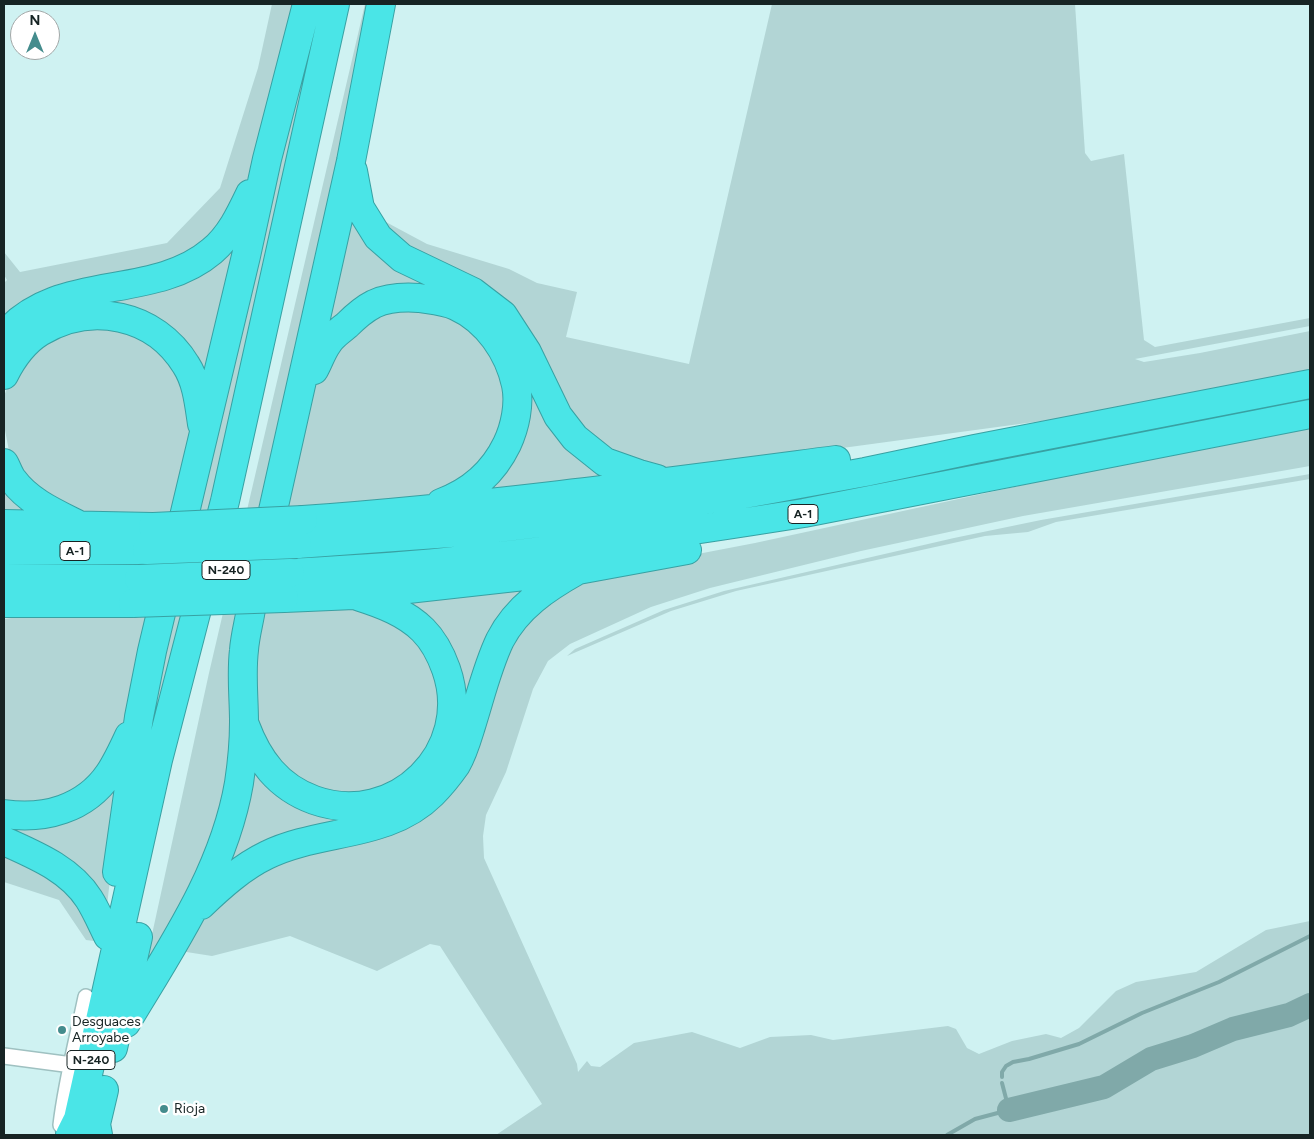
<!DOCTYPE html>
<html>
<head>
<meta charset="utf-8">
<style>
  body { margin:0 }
  #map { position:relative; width:1314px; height:1139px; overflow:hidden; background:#cff2f2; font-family:Figtree,sans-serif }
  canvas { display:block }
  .frame { position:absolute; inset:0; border:5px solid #172424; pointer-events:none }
  .north { position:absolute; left:10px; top:10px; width:50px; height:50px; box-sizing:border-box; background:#fff; border:1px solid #a2a7a7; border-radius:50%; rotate:0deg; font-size:14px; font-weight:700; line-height:20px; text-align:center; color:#172424 }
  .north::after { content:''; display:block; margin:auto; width:18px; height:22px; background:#448c8d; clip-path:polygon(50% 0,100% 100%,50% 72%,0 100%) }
</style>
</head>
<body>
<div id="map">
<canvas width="1314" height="1139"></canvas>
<div class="frame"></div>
<div class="north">N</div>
</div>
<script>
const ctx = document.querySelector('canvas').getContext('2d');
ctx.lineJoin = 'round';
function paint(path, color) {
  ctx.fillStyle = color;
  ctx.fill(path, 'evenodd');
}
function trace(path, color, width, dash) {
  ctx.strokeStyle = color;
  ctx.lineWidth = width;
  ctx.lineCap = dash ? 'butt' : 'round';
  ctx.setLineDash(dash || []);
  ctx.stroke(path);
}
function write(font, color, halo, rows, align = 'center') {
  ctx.font = font + ' Figtree,sans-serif';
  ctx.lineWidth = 5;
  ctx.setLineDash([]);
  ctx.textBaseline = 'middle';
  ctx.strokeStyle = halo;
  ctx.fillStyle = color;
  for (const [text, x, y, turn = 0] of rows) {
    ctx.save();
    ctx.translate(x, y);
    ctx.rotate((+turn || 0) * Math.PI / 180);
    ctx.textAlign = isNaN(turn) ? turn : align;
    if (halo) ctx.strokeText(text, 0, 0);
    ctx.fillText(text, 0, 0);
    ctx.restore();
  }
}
paint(new Path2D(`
  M 272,4 L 299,4 L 247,181 L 228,219 L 203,246 L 168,264 L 4,323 L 4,283 L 7,280 L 4,275 L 4,252 L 20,272 L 167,243 L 220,188 L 258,68 Z
  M 313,4 L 322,4 L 214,506 L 133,822 L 143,730 Z
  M 365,4 L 373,4 L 236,732 L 221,834 L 150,964 L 146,962 L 209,673 Z
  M 772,4 L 1075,4 L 1085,153 L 1091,161 L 1124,154 L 1144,340 L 1155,347 L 1310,318 L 1310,326 L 1135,359 L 1144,362 L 1200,353 L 1310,331 L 1310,371 L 1064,418 L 687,469 L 663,470 L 611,456 L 391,240 L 384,221 L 427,244 L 509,269 L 537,283 L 577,292 L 566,337 L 689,364 Z
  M 351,204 C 355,213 359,223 364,231 C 382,260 418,273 448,287 C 461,292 477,299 488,308 C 518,334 528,371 546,405 C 558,426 573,449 593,463 C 601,469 611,474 619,479 L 473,497 C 493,478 513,456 521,429 C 523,423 522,416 523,410 C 524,398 523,384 520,372 C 509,326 453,284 405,290 C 386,293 360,299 345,312 C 336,320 329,329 321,337 Z
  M 237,239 L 205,385 L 134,314 L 4,344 Z
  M 395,306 L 441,309 L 485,339 L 507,386 L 503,432 L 480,468 L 431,496 L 286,509 L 309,404 L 322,367 L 338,342 Z
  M 84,325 L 125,330 L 160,348 L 184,381 L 192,433 L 175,514 L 126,516 L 85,511 L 56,505 L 36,491 L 9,451 L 4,425 L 4,396 L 16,366 L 38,346 Z
  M 1310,394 L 1310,403 L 659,527 L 300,564 L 299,555 Z
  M 1310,426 L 1310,466 L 1023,516 L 861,551 L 710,588 L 651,607 L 570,644 L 548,661 L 533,689 L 506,772 L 486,815 L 483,836 L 484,858 L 577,1064 L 578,1072 L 587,1061 L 591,1066 L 600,1067 L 634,1043 L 692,1032 L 740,1048 L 770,1037 L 811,1035 L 833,1040 L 948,1026 L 956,1029 L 967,1048 L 979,1054 L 1012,1041 L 1046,1034 L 1061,1038 L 1079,1028 L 1116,991 L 1136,982 L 1196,972 L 1266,930 L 1310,921 L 1310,1135 L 496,1135 L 542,1104 L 440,946 L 430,944 L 377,971 L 290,936 L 212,956 L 180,951 L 188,936 L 214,904 L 283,859 L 383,833 L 519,625 L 555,593 L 609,571 L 755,543 L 1134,461 Z
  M 1310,474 L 1310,479 L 1056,522 L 1028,532 L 985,536 L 736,591 L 671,611 L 567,656 L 575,649 L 664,610 L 724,591 L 954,538 L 1041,520 Z
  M 4,476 L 39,516 L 4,515 Z
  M 539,583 L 431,786 L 221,874 L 251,759 L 290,798 L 411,793 L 458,688 L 391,601 Z
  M 345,607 L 368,611 L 413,635 L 439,674 L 442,706 L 429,753 L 394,785 L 343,800 L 277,767 L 254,722 L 259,609 Z
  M 55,612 L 151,612 L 126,716 L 114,745 L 100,770 L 53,804 L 4,806 L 4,619 Z
  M 123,768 L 106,914 L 4,833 L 10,824 Z
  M 4,852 L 38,868 L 79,901 L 92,933 L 94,941 L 86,940 L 59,900 L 4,882 Z`), '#b2d5d5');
trace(new Path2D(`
  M 1002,1077 L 1002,1072 L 1006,1066 L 1013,1062 L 1029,1059 L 1079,1044 L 1142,1013 L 1219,982 L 1310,936
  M 947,1135 L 975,1119 L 1009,1110 L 1002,1083`), '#80a9a9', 4);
trace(new Path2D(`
  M 1009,1110 L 1104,1087 L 1151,1059 L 1193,1046 L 1233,1029 L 1289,1015 L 1310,1005`), '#80a9a9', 24);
const street = new Path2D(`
  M 4,1056 L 72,1065
  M 70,1135 L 61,1125 C 66,1082 77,1040 86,997`);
const highway = new Path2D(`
  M 353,171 L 360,208 L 378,237 L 402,258 L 473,292 L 503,315 L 527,352 L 558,416 L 575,438 L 605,462 L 639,474 L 657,479
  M 4,336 C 56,272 152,302 212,251 C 230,236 240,215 250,194
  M 314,370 C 319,361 322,351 328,343 C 332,336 341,330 347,325 C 355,317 364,309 374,304 C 387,298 405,297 419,298 C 431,300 445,301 456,306 C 487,320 509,352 516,385 C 520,404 515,427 507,444 C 493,473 471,492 441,503
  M 4,375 C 12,359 24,342 40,332 C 91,301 155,314 186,365 C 197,382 199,404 202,424
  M 4,463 C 7,468 9,475 13,480 C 28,501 55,513 77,524
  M 303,520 C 481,507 659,483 836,460
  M 4,524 L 153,527
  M 297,544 L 464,532 L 613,514 L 739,495 L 865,472 L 975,449 L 1310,384
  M 4,551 L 147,550
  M 290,573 C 348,570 406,567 463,560 C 577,548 691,531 804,513 L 1310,414
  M 4,579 L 139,579
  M 284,598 L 354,595 L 578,570 L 687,550
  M 4,603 L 133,603
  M 245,725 C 258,760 278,787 314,800 C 395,829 475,751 446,669 C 441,655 434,641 423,630 C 406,613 382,604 360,597
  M 4,814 C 44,820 85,809 109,774 C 117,762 123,749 129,736
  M 4,841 C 35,855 70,869 89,899 C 96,910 102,924 108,936
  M 117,872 L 139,717 L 152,651 L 246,256 L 267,159 L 307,4
  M 201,905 C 221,886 242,867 267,855 C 320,829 388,838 432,794 C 441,785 449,775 456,765 C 463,753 467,739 471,726 C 480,698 487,667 500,640 C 517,607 546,588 578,570
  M 126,1023 C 171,948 224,871 239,783 C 242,763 244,742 244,722 C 244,698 241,674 244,650 C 245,636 249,622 251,609 L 351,161 L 381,4
  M 113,1048 L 138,937
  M 70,1135 L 78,1119 L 158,760 L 225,501 L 335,4
  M 98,1135 L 96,1124 L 104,1090`);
trace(street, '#9fc1c1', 18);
trace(highway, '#38a1a3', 30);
trace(street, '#fff', 15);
trace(highway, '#4ae5e7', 28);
const highwayBridge = new Path2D(`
  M 153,527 L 303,520
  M 147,550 L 297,544
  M 139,579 L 290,573
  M 133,603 L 284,598`);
trace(highwayBridge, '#38a1a3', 30, []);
trace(highwayBridge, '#4ae5e7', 28);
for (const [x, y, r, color] of [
  [62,1030,5,"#448c8d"],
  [164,1109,5,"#448c8d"]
]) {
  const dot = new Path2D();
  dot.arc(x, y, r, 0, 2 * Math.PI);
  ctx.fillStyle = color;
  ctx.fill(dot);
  trace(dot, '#fff', 2);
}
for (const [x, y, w] of [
  [803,514,30],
  [75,551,30],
  [226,570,48],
  [91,1060,48]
]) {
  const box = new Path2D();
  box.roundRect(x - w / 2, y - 9.5, w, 19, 4);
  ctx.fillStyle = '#fff';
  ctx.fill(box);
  trace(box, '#172424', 1);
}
write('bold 12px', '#172424', null, [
  ["A-1",803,514],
  ["A-1",75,551],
  ["N-240",226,570],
  ["N-240",91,1060]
]);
write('14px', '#172424', '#fff', [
  ["Desguaces",72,1022],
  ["Arroyabe",72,1038],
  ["Rioja",174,1109]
], 'left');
</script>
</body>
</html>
